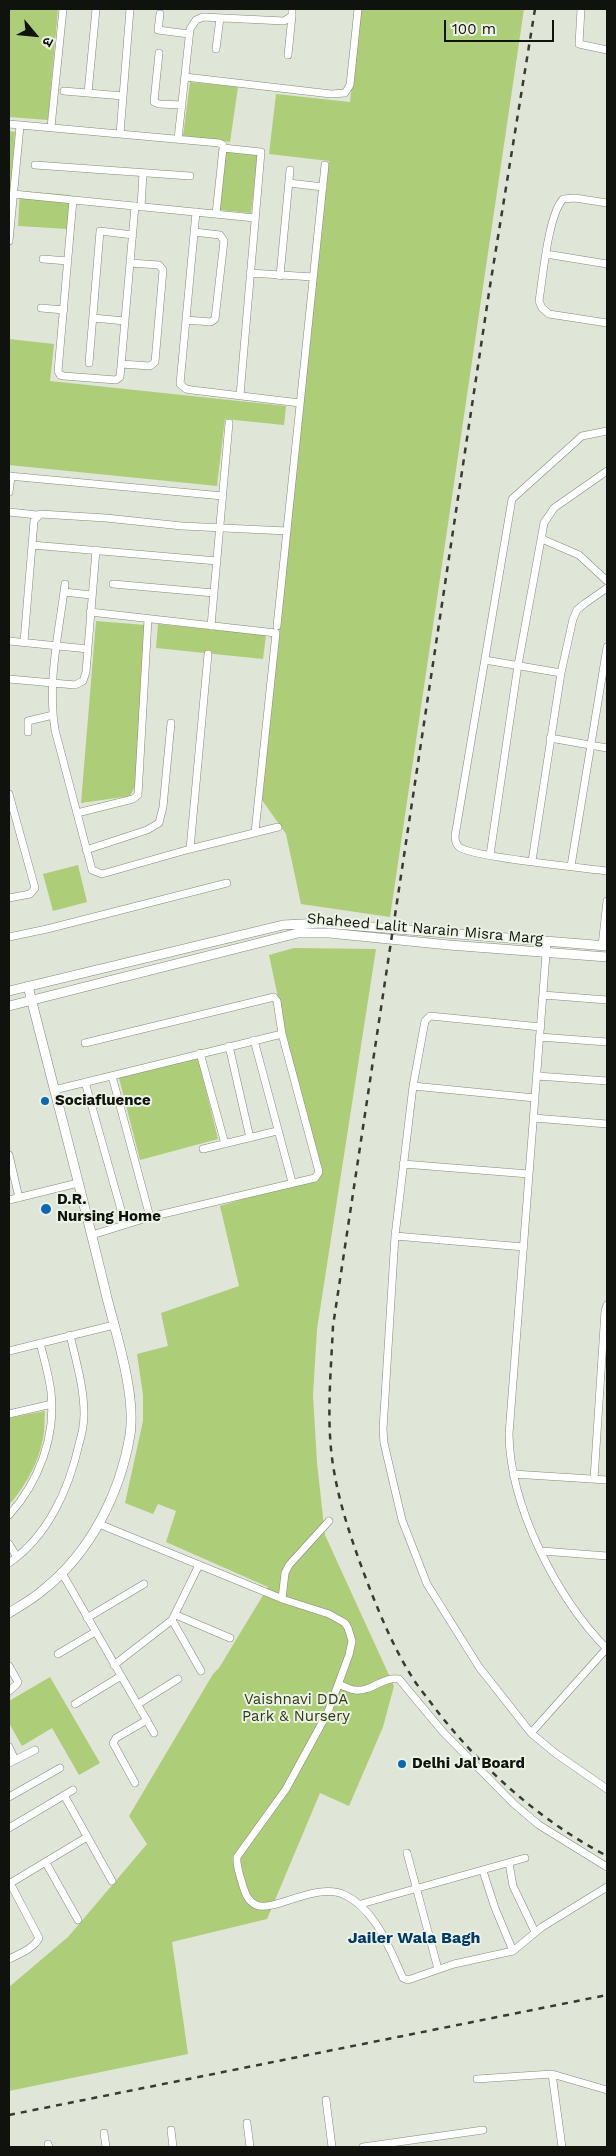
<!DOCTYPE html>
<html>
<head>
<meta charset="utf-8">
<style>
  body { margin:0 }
  #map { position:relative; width:616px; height:2156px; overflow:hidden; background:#dfe5d7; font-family:"Work Sans","Noto Sans Devanagari",sans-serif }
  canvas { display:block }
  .frame { position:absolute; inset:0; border:10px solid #10120d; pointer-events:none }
  .north { position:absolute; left:10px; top:10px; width:50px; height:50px; -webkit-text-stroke:4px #ecf2e4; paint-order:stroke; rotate:118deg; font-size:14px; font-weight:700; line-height:20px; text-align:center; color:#10120d }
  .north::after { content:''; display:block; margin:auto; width:18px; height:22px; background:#10120d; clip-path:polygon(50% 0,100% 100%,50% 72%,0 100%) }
  .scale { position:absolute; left:444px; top:20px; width:110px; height:22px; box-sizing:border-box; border:2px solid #10120d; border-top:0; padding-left:6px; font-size:15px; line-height:18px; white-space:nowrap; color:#10120d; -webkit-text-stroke:4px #ecf2e4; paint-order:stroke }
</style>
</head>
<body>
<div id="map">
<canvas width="616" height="2156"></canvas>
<div class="frame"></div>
<div class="north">उ</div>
<div class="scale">100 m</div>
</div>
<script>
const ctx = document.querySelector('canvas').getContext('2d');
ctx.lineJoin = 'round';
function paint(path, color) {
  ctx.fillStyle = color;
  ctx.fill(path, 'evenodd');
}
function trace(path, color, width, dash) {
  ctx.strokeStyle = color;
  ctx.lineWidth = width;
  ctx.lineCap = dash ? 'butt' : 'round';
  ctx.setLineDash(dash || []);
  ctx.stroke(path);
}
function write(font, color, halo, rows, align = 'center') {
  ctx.font = font + ' "Work Sans",sans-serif';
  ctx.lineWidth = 4;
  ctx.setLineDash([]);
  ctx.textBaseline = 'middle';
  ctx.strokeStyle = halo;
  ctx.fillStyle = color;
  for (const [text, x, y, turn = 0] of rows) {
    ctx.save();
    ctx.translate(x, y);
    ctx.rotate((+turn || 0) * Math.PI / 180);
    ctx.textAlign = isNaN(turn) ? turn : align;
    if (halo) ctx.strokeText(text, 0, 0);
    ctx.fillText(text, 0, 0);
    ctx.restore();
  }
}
paint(new Path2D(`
  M 9,9 L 58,9 L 48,120 L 9,117 Z
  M 360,9 L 524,9 L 390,917 L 301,904 L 286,834 L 262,800 L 329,161 L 269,154 L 276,94 L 350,102 Z
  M 190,82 L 238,87 L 230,142 L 183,136 Z
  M 9,131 L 15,132 L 9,210 Z
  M 226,151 L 258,155 L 251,213 L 219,210 Z
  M 20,191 L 70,195 L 67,229 L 18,226 Z
  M 9,339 L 54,344 L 50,381 L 286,406 L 284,425 L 225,419 L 217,486 L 9,465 Z
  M 96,621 L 145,625 L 135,786 L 130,796 L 81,803 Z
  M 158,624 L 266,635 L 263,659 L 156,648 Z
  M 78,865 L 87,902 L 53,911 L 43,874 Z
  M 294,948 L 376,949 L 317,1329 L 313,1395 L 317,1463 L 325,1535 L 394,1686 L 383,1727 L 349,1806 L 320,1793 L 267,1919 L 172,1942 L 188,2054 L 9,2091 L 9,1987 L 68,1937 L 147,1844 L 129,1816 L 213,1674 L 219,1668 L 268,1587 L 166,1542 L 176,1511 L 158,1504 L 153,1514 L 125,1503 L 143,1421 L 143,1395 L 137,1354 L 168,1346 L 161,1313 L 239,1286 L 220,1206 L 316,1177 L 269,955 Z
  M 198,1058 L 218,1139 L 140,1160 L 119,1078 Z
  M 45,1411 C 44,1420 45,1430 43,1438 C 39,1462 25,1487 9,1505 L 9,1418 Z
  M 50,1677 L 100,1763 L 79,1775 L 52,1728 L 22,1746 L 9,1723 L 9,1701 Z`), '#aecd79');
const minor = new Path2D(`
  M 581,9 L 579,44 L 607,50
  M 160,14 L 158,30 L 189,34
  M 216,49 L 220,18
  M 159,53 L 154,102 L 159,104 L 182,105
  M 288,55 L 292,16
  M 185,77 L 331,94 L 345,93 L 350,85 L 358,9
  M 64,91 L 123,96
  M 88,93 L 96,9
  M 9,124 L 219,143 L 223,145 L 223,148 L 216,214
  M 51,127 L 63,9
  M 120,134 L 130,9
  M 178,139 L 190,29 L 196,20 L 203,17 L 284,21 L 292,16 L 292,9
  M 223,148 L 261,152 L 240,395
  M 35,165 L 190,176
  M 289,183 L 323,187
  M 13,194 L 255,218
  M 73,200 L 58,371 L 60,375 L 64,376 L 116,380 L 120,377 L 135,206
  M 607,203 L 575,198 L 563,199 C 548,216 543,276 539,301 L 542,308 L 549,314 L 607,323
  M 141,207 L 143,173
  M 196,212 L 180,384 L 186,389 L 192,390 L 300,403
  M 9,241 L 20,126
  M 546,254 L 607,264
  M 43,259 L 68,261
  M 250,273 L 313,277
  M 280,276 L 290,170
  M 41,308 L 64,310
  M 93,318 L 125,321
  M 186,320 L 211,322 L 215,319 L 224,241 L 220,235 L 194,232
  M 89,363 L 100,231 L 133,235
  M 121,364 L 150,366 L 155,362 L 163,270 L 159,265 L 130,263
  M 607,431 L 582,436 L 512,499 L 455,836 C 455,840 456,844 459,847 C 471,857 585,868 607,871
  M 9,476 L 223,496
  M 9,492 L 11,476
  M 9,512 L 37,515
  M 542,539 L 579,555 L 607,581
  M 32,545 L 217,561
  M 65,584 C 59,632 47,682 55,730 L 92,870 L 102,874 L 190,849 L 278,827
  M 113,584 L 214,593
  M 64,592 L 91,595
  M 90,612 L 276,633 L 255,832
  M 211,626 L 229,423
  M 277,626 L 325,165
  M 9,641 L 88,649
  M 24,642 L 34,521 L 40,514 L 106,518 L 182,526 L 287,531
  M 485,660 L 561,673
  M 9,679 L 75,685 L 83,681 L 86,672 L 96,550
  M 28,732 L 28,721 L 53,715
  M 550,738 L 607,748
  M 9,794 L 35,888 L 30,894 L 9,898
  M 77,813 L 133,799 L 138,795 L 148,619
  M 190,849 L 208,654
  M 86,850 L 147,830 L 159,823 L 163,807 L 171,723
  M 490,855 L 518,665 L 544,523 L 554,508 L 607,471
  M 532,861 L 561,673 L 573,619 L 577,610 L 584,604 L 607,588
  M 571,866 L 607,647
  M 9,937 L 47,929 L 227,883
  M 547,941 L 509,1434 C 510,1507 557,1598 607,1649
  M 602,946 L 607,901
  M 543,995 L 607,1000
  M 539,1037 L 607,1042
  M 254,1040 L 292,1182
  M 85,1043 L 274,997 L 277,1001 L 282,1034 L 319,1172 L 315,1178 L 150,1217 L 92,1235
  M 229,1046 L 250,1138
  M 200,1053 L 225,1144
  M 112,1076 L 150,1217
  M 537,1076 L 607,1081
  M 85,1082 L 125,1224
  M 413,1086 L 425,1021 L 430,1016 L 541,1027
  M 54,1090 L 282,1034
  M 535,1098 L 413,1086 L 395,1236 L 383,1429 L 384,1443 L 402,1520 L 427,1584 L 479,1667 L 531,1733 L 555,1753 L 607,1789
  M 534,1118 L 607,1124
  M 203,1149 L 277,1131
  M 9,1155 L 19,1198
  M 403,1164 L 529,1174
  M 9,1200 L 78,1183
  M 395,1236 L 524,1247
  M 9,1351 L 114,1325
  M 9,1414 L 52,1404
  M 513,1474 L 607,1480
  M 594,1479 L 605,1311 L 607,1305
  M 9,1515 C 39,1482 56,1436 51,1392 C 49,1375 44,1359 40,1343
  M 99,1524 L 285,1600 L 329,1614 L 345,1623 L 348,1628 L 352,1641 L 349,1655 L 328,1712 L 286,1789 L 237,1857 C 236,1866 240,1875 242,1883 C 245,1892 247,1901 256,1905 C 273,1913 317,1881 345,1895 C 376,1910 389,1948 403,1978 L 408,1980 L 454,1964 L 513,1951 L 542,1927 L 607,1887
  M 9,1544 L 17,1557
  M 542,1551 L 607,1556
  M 9,1563 C 48,1536 69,1489 79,1444 C 82,1434 84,1424 84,1414 C 84,1387 76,1361 70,1335
  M 62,1573 L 154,1733
  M 282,1599 L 285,1573 L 289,1565 L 329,1521
  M 176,1615 L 230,1638
  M 87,1618 L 144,1584
  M 172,1620 L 201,1671
  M 58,1654 L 95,1632
  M 114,1665 L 172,1620 L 199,1565
  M 9,1666 L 18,1682 L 16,1685 L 9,1691
  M 340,1685 C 345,1686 350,1690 355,1690 C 372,1692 383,1676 399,1679 L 443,1732 L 514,1804 L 539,1825 L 607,1867
  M 75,1704 L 121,1676
  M 138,1704 L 178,1679
  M 531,1733 L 607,1648
  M 9,1747 L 15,1760
  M 9,1763 L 35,1750
  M 135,1783 L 113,1743 L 116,1738 L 147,1720
  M 64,1795 L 112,1881
  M 9,1797 L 60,1768
  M 9,1828 L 73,1790
  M 407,1853 L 438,1969
  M 46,1863 L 78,1920
  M 509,1863 L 513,1886 L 535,1932
  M 483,1871 L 495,1908 L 513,1951
  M 9,1884 L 87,1837
  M 361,1904 L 525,1858
  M 9,1959 C 19,1954 33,1949 39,1938 L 10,1883
  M 552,2074 L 562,2147
  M 477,2079 L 552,2074 L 607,2090
  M 326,2100 L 332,2147
  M 247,2123 L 250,2147
  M 171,2130 L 173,2147
  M 104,2133 L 106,2147
  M 48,2144 L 49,2147
  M 363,2147 L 483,2130`);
const tertiary = new Path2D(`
  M 9,991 L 283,925 L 322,923 L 607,946
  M 9,1006 L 298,933 L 329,933 L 449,945 L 607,957
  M 9,1613 C 20,1606 33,1599 43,1590 C 90,1553 120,1494 130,1435 C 136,1395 117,1337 107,1298 C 82,1193 54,1090 28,986`);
trace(minor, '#83897b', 8);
trace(tertiary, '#83897b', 10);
trace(minor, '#fff', 7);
trace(tertiary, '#fff', 9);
trace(new Path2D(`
  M 535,9 L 490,286 L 333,1326 C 331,1372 326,1420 333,1465 C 338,1498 348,1529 359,1560 C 373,1598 390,1642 412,1677 C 418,1687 427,1697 434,1707 C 481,1768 539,1820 607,1856
  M 9,2115 L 607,1995`), '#383b34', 2.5, [6, 6]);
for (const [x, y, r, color] of [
  [45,1101,5,"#0969b6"],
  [46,1209,6,"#0969b6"],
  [402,1764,5,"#0969b6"]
]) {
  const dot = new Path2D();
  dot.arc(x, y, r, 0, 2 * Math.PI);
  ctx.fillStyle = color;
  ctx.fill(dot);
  trace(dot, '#ecf2e4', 2);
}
write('15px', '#10120d', '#ecf2e4', [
  ["Shaheed Lalit Narain Misra Marg",425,929,5]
]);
write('bold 15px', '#10120d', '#ecf2e4', [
  ["Sociafluence",55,1101],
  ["D.R.",57,1200],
  ["Nursing Home",57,1217],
  ["Delhi Jal Board",412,1764]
], 'left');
write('15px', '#2e3a16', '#ecf2e4', [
  ["Vaishnavi DDA",296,1700],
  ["Park & Nursery",296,1717]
]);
write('bold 16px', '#003969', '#ecf2e4', [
  ["Jailer Wala Bagh",414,1938]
]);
</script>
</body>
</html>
